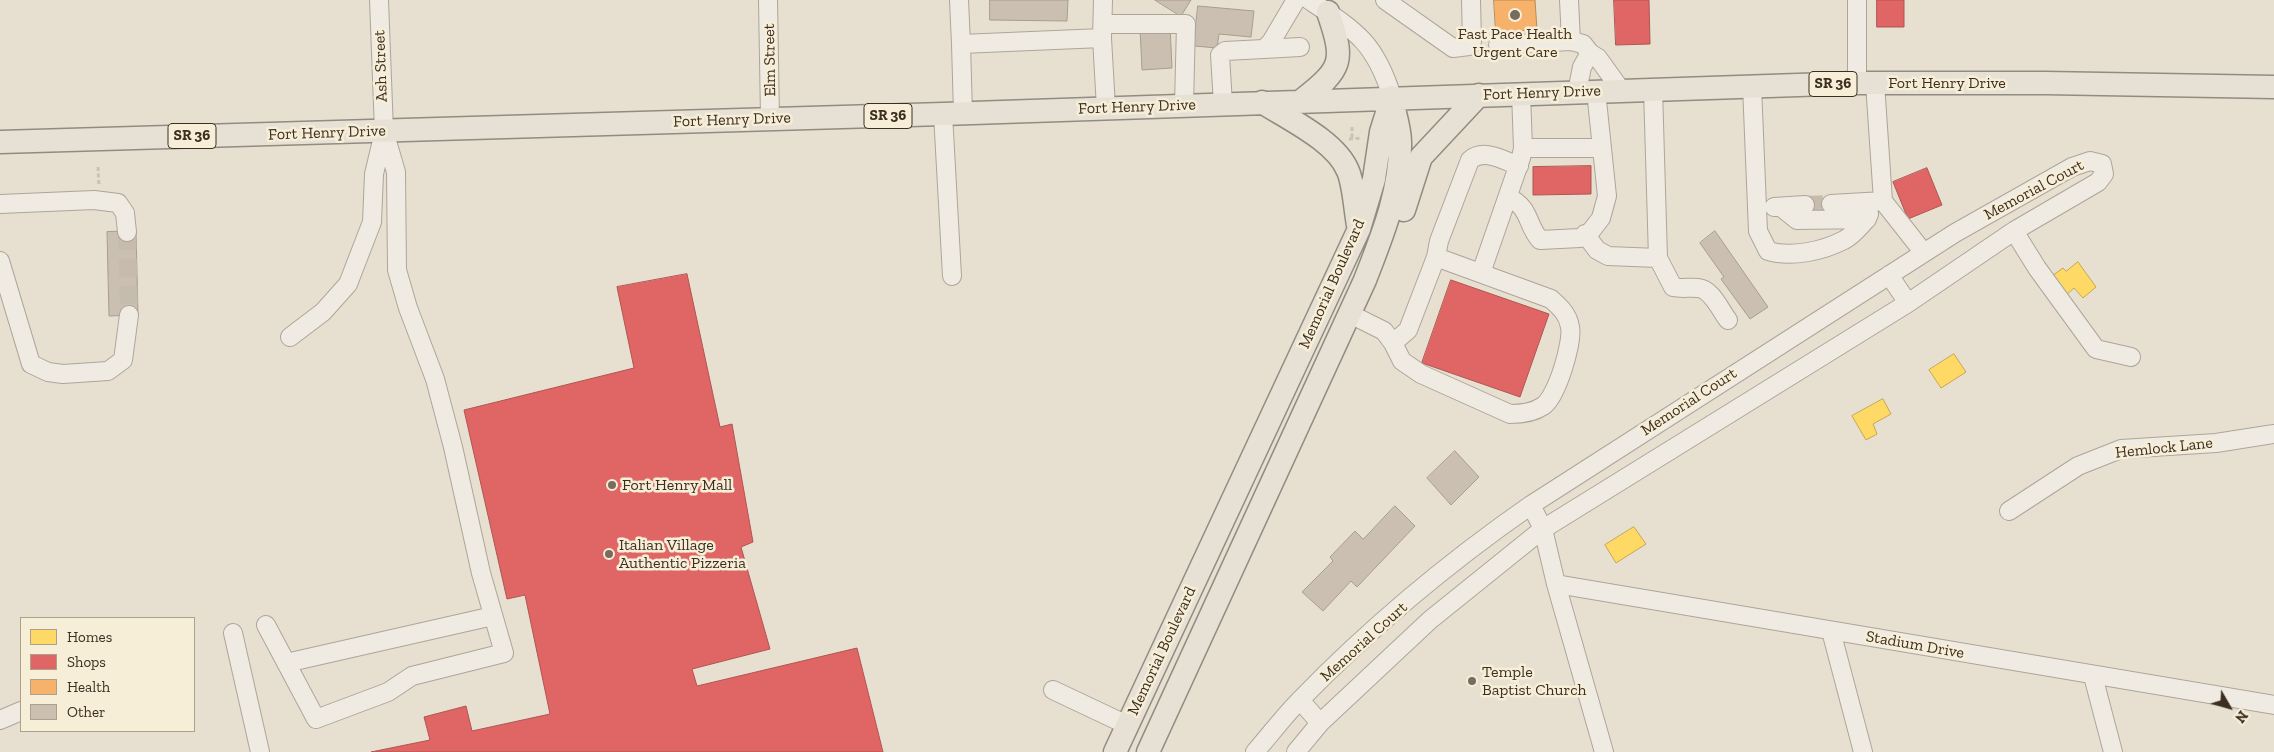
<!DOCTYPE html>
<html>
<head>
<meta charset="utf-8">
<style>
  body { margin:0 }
  #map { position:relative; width:2274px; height:752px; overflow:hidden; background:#e7e0d1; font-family:"Zilla Slab",serif }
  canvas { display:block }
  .legend { position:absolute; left:20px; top:617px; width:175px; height:115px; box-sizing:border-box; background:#f7eed8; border:1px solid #ada18e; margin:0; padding:6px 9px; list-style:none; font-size:15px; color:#3d2e20 }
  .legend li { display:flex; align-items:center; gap:10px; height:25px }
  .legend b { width:25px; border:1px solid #ada18e }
  .north { position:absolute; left:2204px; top:682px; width:50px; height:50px; -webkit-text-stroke:4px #f7eed8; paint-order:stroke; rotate:128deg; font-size:14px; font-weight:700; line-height:20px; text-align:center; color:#3d2e20 }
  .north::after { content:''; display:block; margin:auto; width:18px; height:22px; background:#3d2e20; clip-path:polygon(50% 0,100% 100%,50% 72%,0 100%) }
</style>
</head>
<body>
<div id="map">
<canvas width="2274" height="752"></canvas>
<ul class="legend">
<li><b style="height:14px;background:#ffd966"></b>Homes</li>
<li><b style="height:14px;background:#e06666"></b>Shops</li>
<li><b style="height:14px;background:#f6b26b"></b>Health</li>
<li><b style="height:14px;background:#cbbfb2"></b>Other</li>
</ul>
<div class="north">N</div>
</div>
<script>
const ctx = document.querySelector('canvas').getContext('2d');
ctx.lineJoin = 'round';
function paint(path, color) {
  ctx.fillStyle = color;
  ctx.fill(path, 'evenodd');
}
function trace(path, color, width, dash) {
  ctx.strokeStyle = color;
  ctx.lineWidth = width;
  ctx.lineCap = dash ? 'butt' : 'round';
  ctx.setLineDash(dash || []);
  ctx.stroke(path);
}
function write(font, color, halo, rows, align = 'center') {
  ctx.font = font + ' "Zilla Slab",serif';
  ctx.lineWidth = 5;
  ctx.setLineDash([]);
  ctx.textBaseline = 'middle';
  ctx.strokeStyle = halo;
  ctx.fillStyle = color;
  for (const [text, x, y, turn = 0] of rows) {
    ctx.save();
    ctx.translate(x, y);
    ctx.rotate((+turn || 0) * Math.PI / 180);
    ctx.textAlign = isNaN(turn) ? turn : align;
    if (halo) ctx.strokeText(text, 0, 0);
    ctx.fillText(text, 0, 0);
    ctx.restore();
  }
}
const homes = new Path2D(`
  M 2078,262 L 2096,287 L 2083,298 L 2074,288 L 2066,295 L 2052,276 L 2063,268 L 2066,271 Z
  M 1954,354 L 1966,372 L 1941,388 L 1929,370 Z
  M 1883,399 L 1891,414 L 1873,424 L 1877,434 L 1866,440 L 1852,416 Z
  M 1634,527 L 1646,544 L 1616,563 L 1605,545 Z`);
paint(homes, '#ffd966');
trace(homes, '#c5a651', 1);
const shops = new Path2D(`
  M 1614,0 L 1649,0 L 1650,44 L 1616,45 Z
  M 1877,0 L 1904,0 L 1904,27 L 1877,27 Z
  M 1591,166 L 1591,194 L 1533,195 L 1533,167 Z
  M 1927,168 L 1942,205 L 1908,219 L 1893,182 Z
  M 687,274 L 720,427 L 732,424 L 753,542 L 741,547 L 770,649 L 692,669 L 697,686 L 857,648 L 883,752 L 371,752 L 430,740 L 424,717 L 466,706 L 472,731 L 550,714 L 525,595 L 507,599 L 464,410 L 634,368 L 617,287 Z
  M 1451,280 L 1549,314 L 1520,397 L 1422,363 Z`);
paint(shops, '#e06666');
trace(shops, '#af5551', 1);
const health = new Path2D(`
  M 1494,0 L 1535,0 L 1537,30 L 1496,32 Z`);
paint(health, '#f6b26b');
trace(health, '#be8a54', 1);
const building = new Path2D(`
  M 990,0 L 1068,0 L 1067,21 L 990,20 Z
  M 1155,0 L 1191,0 L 1181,16 Z
  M 1198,6 L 1254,11 L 1251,37 L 1219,34 L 1217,48 L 1194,46 Z
  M 1170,25 L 1172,68 L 1142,70 L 1140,28 Z
  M 136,231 L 138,315 L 109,316 L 107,232 Z
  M 1715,231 L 1768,307 L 1750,319 L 1721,279 L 1724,277 L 1700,243 Z
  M 1455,451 L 1479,477 L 1451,505 L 1427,478 Z
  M 1395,506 L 1415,526 L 1357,587 L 1351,581 L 1323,611 L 1302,592 L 1333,561 L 1330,557 L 1355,531 L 1363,539 Z`);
paint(building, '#cbbfb2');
trace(building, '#a89c90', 1);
trace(new Path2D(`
  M 1805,205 L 1831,204
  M 127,232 L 129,315`), '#c5bcae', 18, [18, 9]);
const minor = new Path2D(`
  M 768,0 L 770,119
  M 959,0 L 961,44 L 1102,38
  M 1103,0 L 1102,38 L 1106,108
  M 1309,0 C 1356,31 1375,42 1392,97
  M 1385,0 L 1453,48 L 1469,46 L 1472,42 L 1471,0
  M 1857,0 L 1857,83
  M 1103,24 L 1186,24 L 1184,105
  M 1571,41 L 1583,44 L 1590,53 L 1598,58 L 1621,90
  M 961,44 L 963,113
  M 1498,45 L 1571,41 L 1569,0
  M 1264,49 L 1300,47
  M 1752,86 L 1758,231 L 1768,251 C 1791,258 1823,251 1844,240 C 1853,236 1860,226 1867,219
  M 1653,89 L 1658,258 L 1673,287 C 1682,289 1689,287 1698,288 C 1712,289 1720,310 1728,320
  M 1577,92 L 1582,67 L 1590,53
  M 1223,104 L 1220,55 L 1225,51 L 1264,49 L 1271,42 L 1296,0
  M 943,114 L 952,276
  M 1523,148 L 1602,148
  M 1508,197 C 1531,208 1526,224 1540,240 L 1580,238 L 1591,231 L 1601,218 L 1607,196 L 1596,91
  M 1883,201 L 1924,253
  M 0,204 L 94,200 L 118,203 L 125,213 L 127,232
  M 1831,204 L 1883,201 L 1875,83
  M 1774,207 L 1805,205
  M 1781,207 L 1797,220 L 1867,219 L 1869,214
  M 2014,231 L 2037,268 L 2096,349 L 2131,357
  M 1585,234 L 1597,250 L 1608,256 L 1658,258
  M 1436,257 L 1439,241 L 1470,160 C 1484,148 1503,160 1519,166
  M 0,261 L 31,364 L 48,372 L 63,374 L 108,371 L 123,360 L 129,315
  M 1481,273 L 1521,158 L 1523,148 L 1521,93
  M 1889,275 L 1908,303
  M 1350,314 L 1384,331 L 1393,343 L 1402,361 L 1421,374 L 1510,414 C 1521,414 1533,413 1543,406 C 1557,397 1573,342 1570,327 C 1568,314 1560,307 1551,299 L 1436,257 L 1408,330 L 1393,343
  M 290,337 L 323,312 L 348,284 L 372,222 L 374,174 L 384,132
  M 1531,505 L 1543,529 L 1556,584 L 1604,752
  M 2009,511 L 2078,466 L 2121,449 L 2216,443 L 2274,434
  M 1556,584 L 2274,705
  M 266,625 L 316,719 L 388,692 L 412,676 L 504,653 L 481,573 L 453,447 L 435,379 L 408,308 L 397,270 L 396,172 L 384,131 L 379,0
  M 1831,631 L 1863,752
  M 233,633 L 260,752
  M 286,663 L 493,616
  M 2093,676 L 2113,752
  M 1053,690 L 1127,725
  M 1300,700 L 1320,723
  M 0,720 L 21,711
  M 1255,752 C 1270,735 1284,716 1300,700 C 1370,628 1449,562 1531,505 L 1955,233 L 2072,167 L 2090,161 L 2102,164 L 2104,174 L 2098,182 L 2014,231 L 1908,303 L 1543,529 L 1430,620 L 1320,723 L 1296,752`);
const major = new Path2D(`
  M 1301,101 C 1343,68 1345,62 1328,12
  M 1262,102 C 1288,119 1336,141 1348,171 C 1354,185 1355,209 1358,225
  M 0,142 L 943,114 L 1857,83 L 2045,83 L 2274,87
  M 1404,210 L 1421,157 L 1479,95
  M 1115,752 L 1359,229 L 1374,179 L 1381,132 L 1392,97
  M 1148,752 L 1365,280 C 1382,236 1401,191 1400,142 C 1400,129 1395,114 1392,101`);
trace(minor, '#ada599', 20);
trace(major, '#928b80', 25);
trace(new Path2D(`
  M 1352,127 L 1352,139
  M 1349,139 L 1362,138
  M 98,167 L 99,186`), '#c8c2b9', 3, [4, 2.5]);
trace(minor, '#efebe3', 18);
trace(major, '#e6e1d4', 22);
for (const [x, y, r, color] of [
  [1515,15,6,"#786c5e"],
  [612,485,5,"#786c5e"],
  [609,554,5,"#786c5e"],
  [1472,681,5,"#786c5e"]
]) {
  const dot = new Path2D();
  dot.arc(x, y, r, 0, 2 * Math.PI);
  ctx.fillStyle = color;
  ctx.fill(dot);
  trace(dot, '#f7eed8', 2);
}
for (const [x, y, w] of [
  [1833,84,48],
  [888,116,48],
  [192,136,48]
]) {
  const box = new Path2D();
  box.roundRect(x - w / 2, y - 12.5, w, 25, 4);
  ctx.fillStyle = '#f7eed8';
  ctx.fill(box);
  trace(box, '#3d2e20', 1);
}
write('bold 15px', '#3d2e20', null, [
  ["SR 36",1833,84],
  ["SR 36",888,116],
  ["SR 36",192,136]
]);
write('16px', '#3d2e20', '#f7eed8', [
  ["Fast Pace Health",1515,34,"center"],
  ["Urgent Care",1515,52,"center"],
  ["Fort Henry Mall",622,485],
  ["Italian Village",619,545],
  ["Authentic Pizzeria",619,563],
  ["Temple",1482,672],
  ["Baptist Church",1482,690]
], 'left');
write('16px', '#3d2e20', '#f7eed8', [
  ["Elm Street",770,60,-91],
  ["Ash Street",381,66,-92],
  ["Fort Henry Drive",1947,83],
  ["Fort Henry Drive",1542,93,-2],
  ["Fort Henry Drive",1137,107,-2],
  ["Fort Henry Drive",732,120,-2],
  ["Fort Henry Drive",327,133,-2],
  ["Memorial Court",2034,190,-28],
  ["Memorial Boulevard",1332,284,-66],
  ["Memorial Court",1689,402,-33],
  ["Hemlock Lane",2164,448,-6],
  ["Memorial Court",1364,642,-42],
  ["Stadium Drive",1915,645,10],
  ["Memorial Boulevard",1162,651,-65]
]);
</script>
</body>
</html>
